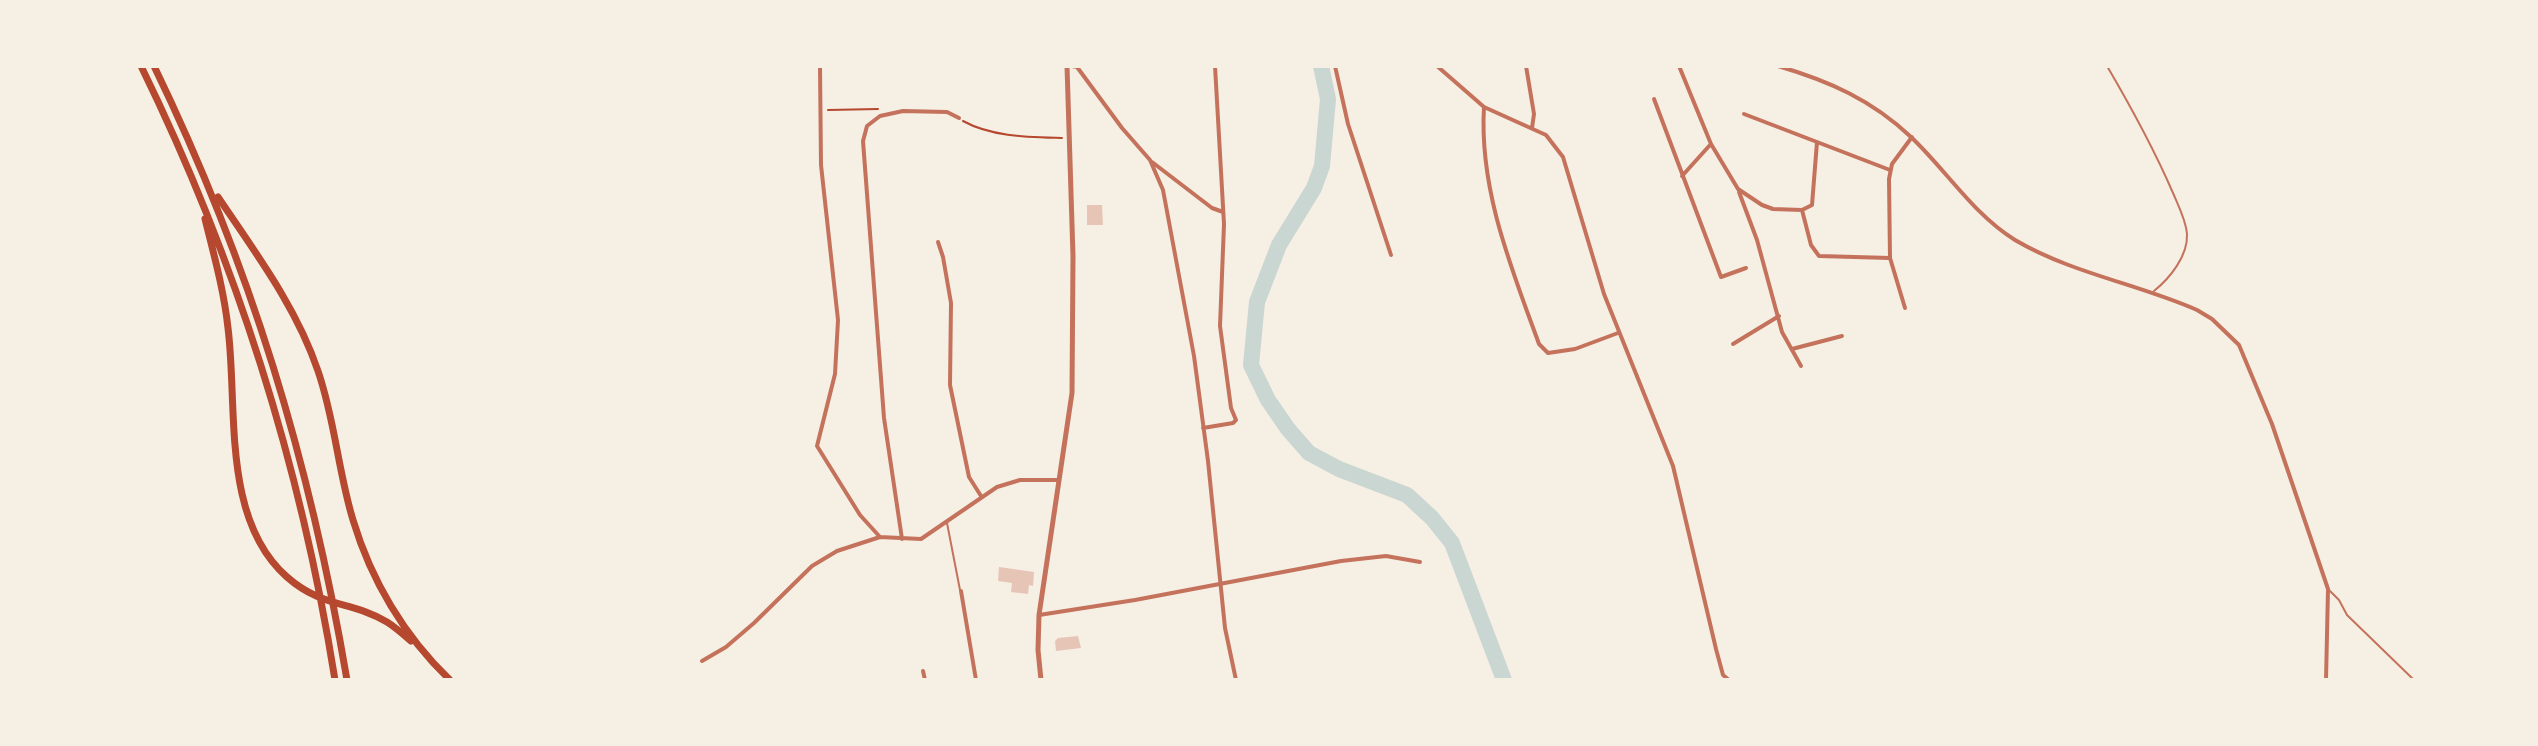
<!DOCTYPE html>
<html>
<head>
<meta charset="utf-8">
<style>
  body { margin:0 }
  #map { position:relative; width:2538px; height:746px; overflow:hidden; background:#f6efe4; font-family:"Source Serif 4",serif }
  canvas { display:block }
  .frame { position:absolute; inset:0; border:68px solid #f6efe4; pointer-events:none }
</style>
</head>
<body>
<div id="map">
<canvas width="2538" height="746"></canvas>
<div class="frame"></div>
</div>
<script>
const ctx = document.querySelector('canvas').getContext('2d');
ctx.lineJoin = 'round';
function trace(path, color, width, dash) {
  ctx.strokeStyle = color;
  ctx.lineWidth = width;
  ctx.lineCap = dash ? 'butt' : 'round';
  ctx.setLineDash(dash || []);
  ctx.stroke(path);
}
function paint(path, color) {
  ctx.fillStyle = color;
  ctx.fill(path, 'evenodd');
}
trace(new Path2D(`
  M 1321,66 L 1328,99 L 1322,166 L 1314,188 L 1279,245 L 1257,302 L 1251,365 L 1268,400 L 1288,429 L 1309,453 L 1339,469 L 1407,495 L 1432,518 L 1452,543 L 1504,680`), '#c9d6d2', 16);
paint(new Path2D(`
  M 1087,205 L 1102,205 L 1103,225 L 1087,225 Z
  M 999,567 L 1034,572 L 1033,586 L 1029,585 L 1028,594 L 1011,592 L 1012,583 L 998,581 Z
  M 1078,636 L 1081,648 L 1056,651 L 1055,641 L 1058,638 Z`), '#e6c5b7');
trace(new Path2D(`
  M 828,110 L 878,109
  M 963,121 C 992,137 1029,137 1062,138`), '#b5482f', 2);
trace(new Path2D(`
  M 2107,66 C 2131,107 2154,149 2173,193 C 2178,205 2186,220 2187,234 C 2188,256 2170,278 2154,291
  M 947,523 L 960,590
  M 2329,590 L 2339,600 L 2347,615 L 2414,680`), '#c5725c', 2);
trace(new Path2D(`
  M 820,66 L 821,165 L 838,320 L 835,374 L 817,446 L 860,515 L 880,537
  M 1072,66 L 1077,67 L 1122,128 L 1150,160 L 1163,190 L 1194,356 L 1208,461 L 1225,628 L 1236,680
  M 1335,66 L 1348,124 L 1391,255
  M 1437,66 L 1484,107 L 1546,135 L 1563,157 L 1604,294 L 1673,466 L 1716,649 L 1723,675 L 1729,680
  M 1526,66 L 1534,114 L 1532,128
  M 1679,66 L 1711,144 L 1738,189 L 1762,205 L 1773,209 L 1802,210 L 1812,205 L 1817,142
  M 1778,66 C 1829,81 1872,100 1911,137 C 1946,170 1973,214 2015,240 C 2071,273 2138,284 2197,310 L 2212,319 L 2239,345 L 2272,424 L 2328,589 L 2326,680
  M 1654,99 L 1721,277 L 1746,268
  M 1484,107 C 1479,189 1511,267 1539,344 L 1548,353 L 1575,349 L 1618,333
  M 1744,114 L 1890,170
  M 1152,162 L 1212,208 L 1223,212
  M 1682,176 L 1710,145
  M 1739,192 L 1757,240 L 1782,332 L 1801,366
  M 1802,210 L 1811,245 L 1819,256 L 1890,258
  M 938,242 L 943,257 L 951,303 L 950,385 L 969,477 L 981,496
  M 1905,308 L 1890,258 L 1889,179 L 1892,164 L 1912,137
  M 1733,344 L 1779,316
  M 1792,349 L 1842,336
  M 1203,428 L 1233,423 L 1236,420 L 1231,408 L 1220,326 L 1224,224 L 1215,66
  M 902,539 L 884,418 L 863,141 L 867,126 L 880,116 L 903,111 L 947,112 L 959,118
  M 961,591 L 976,680
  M 1039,615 L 1135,600 L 1341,561 L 1386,556 L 1420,562
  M 702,661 L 726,647 L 754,623 L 812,566 L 837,551 L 880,537 L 921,539 L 997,487 L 1020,480 L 1059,480
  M 923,671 L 925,680`), '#c5725c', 4);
trace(new Path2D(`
  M 1041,680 L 1038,650 L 1039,615 L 1072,393 L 1073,256 L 1067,66`), '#c5725c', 5);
trace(new Path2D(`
  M 141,66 C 236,260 301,467 335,680
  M 154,66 C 251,266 310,462 347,680
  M 218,197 C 255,252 297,308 318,371 C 335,420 338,471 353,520 C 371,580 404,636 450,680
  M 205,219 C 214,255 224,291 228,328 C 238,407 221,519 287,577 C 322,608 352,601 387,622 C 395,627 403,634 411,641`), '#b5482f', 7);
</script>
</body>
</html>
